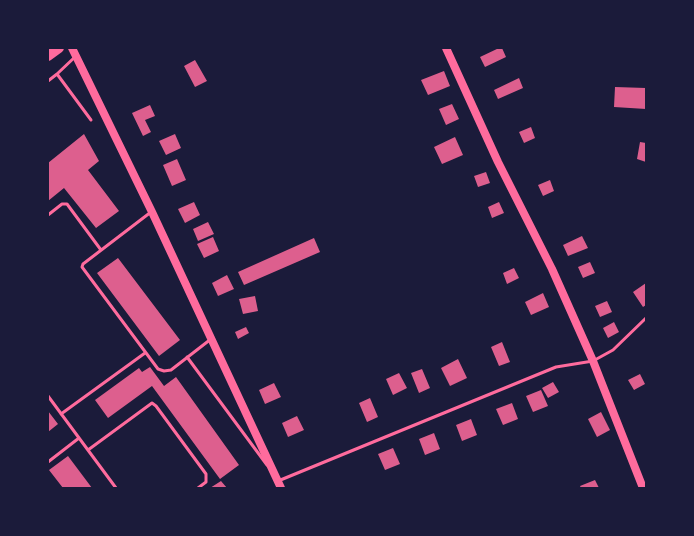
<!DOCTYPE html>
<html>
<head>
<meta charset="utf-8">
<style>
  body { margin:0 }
  #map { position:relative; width:694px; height:536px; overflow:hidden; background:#1b1b3a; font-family:"Libre Baskerville",serif }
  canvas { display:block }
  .frame { position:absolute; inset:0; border:49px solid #1b1b3a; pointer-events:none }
</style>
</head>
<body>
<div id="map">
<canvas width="694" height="536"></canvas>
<div class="frame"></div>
</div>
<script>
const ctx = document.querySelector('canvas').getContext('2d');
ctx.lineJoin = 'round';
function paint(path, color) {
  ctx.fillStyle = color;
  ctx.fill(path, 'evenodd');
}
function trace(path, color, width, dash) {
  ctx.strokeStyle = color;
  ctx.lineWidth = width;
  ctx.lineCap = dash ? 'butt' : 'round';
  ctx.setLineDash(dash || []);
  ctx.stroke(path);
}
paint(new Path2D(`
  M 499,48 L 502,48 L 506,57 L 485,67 L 480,57 Z
  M 195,60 L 207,81 L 195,87 L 184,66 Z
  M 444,71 L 450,86 L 428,95 L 421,80 Z
  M 519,78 L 523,88 L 498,99 L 494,90 Z
  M 615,87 L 646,88 L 646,109 L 614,107 Z
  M 452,104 L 459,119 L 446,125 L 439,109 Z
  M 150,105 L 155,116 L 145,120 L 151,132 L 143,136 L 132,113 Z
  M 531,127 L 535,138 L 524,143 L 519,132 Z
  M 84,134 L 99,161 L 88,170 L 119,211 L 96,228 L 64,188 L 48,201 L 48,163 Z
  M 175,134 L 181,148 L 166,155 L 159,141 Z
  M 455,137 L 463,155 L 442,164 L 434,147 Z
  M 640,142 L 646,143 L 646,162 L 637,159 Z
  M 177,159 L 186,180 L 172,186 L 163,165 Z
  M 486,172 L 490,183 L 478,187 L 474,176 Z
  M 550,180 L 554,191 L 543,196 L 538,185 Z
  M 194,202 L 200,215 L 185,223 L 178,209 Z
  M 499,202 L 504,213 L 492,218 L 488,207 Z
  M 208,222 L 214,234 L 198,241 L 193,229 Z
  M 582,236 L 588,248 L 568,256 L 563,245 Z
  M 213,237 L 219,251 L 204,258 L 197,244 Z
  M 314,238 L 320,252 L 244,285 L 238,272 Z
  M 118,258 L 180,340 L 159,356 L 97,273 Z
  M 590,262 L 595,273 L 583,278 L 578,267 Z
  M 514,268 L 519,278 L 507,284 L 503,273 Z
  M 227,275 L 234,289 L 218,296 L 212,283 Z
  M 646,283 L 646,305 L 643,307 L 633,292 Z
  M 543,293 L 549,307 L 531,315 L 525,302 Z
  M 255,296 L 258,311 L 243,314 L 239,299 Z
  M 607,301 L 612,312 L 600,317 L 595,306 Z
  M 614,322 L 619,332 L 608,338 L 603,328 Z
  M 246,327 L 249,333 L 238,339 L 235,332 Z
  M 502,342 L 510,362 L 499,366 L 491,347 Z
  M 458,359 L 467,378 L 450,386 L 441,368 Z
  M 150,367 L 164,386 L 176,377 L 239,465 L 220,479 L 152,386 L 108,418 L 95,400 L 139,368 L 142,372 Z
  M 422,369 L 430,388 L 419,393 L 411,373 Z
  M 399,373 L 407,388 L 393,395 L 386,379 Z
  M 640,374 L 645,384 L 634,390 L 628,380 Z
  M 553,382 L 559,392 L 548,398 L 542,388 Z
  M 274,383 L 281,397 L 265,404 L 259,390 Z
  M 541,390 L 548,406 L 533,412 L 526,396 Z
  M 370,398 L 378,417 L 367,422 L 359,403 Z
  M 512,403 L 518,419 L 503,425 L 496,409 Z
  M 48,411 L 58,424 L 48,432 Z
  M 601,412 L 610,430 L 597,437 L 588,419 Z
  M 297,416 L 304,430 L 288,437 L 282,423 Z
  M 471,419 L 477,435 L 462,441 L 456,425 Z
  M 434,433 L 440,449 L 425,455 L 419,439 Z
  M 393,448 L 400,464 L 385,470 L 378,454 Z
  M 68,456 L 92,488 L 63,488 L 49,470 Z
  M 595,480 L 599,488 L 581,488 L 580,486 Z
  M 221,481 L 227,488 L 210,488 Z`), '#dd5f8e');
trace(new Path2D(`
  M 76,56 L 57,74 L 91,120
  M 48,81 L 57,74
  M 151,212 L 83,264 L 82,267 L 158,369 L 164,371 L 171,370 L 211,339
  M 48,215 L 62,204 L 67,204 L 101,250
  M 187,357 L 267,465
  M 48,396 L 116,488
  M 61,414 L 145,353
  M 88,450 L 152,403 L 156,406 L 206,474 L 206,482 L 198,488
  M 48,462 L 79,438
  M 278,481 L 556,367 L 593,361 L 613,350 L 646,318`), '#ff6b9d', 3);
trace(new Path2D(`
  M 72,48 L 152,212 L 281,488
  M 446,48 L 498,162 L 552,269 L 593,361 L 643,488`), '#ff6b9d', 8);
trace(new Path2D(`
  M 48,56 L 59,48`), '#ff6b9d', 10);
</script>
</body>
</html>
